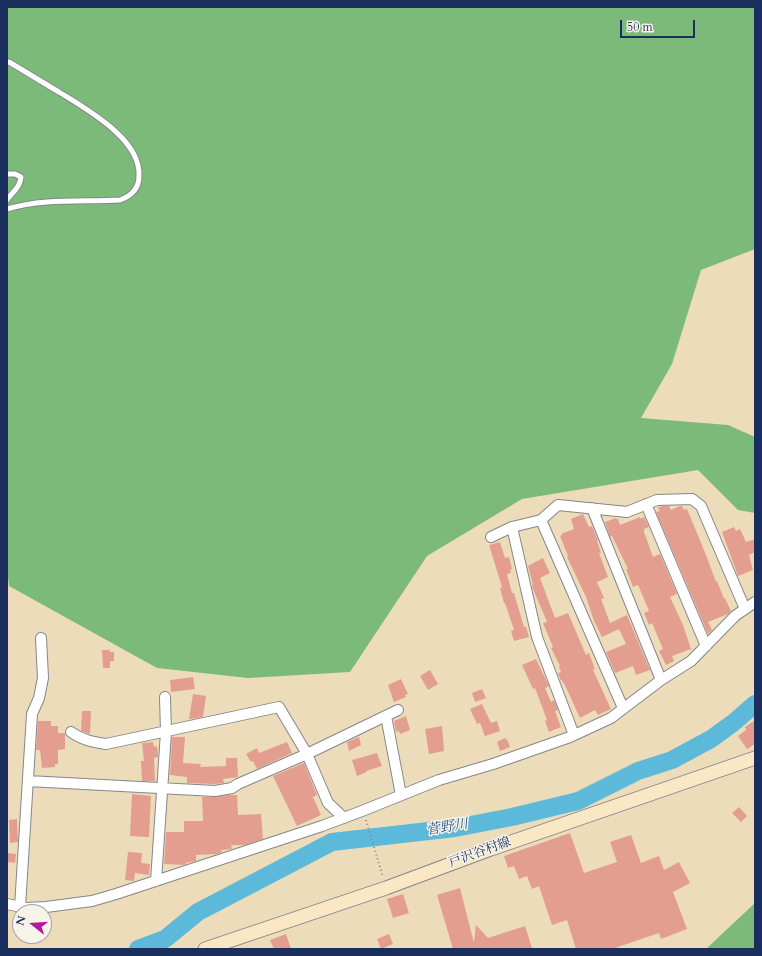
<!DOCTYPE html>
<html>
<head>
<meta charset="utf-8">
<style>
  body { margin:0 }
  #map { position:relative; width:762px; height:956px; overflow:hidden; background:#eddcba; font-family:Cardo,serif }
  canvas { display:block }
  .frame { position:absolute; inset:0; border:8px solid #1b2f5e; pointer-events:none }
  .north { position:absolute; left:12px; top:904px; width:40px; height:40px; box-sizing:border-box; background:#f7f3e8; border:1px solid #9fa5b1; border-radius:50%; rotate:287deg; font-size:11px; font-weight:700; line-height:16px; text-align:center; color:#1b2f5e }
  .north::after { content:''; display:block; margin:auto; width:14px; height:18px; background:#b5179e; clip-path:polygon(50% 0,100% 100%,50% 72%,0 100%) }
  .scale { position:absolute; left:620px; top:20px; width:75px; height:18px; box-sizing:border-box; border:2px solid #1b2f5e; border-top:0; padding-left:5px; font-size:12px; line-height:14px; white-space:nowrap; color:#1b2f5e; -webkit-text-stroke:3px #f7f3e8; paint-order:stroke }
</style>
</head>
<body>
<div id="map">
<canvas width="762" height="956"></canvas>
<div class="frame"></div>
<div class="north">N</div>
<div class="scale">50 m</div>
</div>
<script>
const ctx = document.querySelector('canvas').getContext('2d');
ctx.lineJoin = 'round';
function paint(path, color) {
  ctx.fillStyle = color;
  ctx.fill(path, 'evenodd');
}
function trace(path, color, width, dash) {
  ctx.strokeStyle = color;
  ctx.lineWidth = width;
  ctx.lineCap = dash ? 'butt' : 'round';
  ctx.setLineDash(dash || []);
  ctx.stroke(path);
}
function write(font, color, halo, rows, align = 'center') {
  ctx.font = font + ' Cardo,"Noto Serif JP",serif';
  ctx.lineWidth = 3;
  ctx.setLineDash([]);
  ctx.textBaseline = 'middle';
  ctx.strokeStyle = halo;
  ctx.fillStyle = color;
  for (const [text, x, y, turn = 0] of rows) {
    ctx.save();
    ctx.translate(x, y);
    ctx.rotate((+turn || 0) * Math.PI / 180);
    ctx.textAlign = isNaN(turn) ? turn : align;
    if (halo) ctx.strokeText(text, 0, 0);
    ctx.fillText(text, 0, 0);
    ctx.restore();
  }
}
paint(new Path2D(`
  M 7,7 L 755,7 L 755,249 L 701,270 L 672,364 L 641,418 L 728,425 L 755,437 L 755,513 L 738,510 L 698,470 L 522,499 L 427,556 L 350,672 L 248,678 L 157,668 L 9,586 L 7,568 Z
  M 755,903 L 755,949 L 706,949 Z`), '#7cba7a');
trace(new Path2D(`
  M 138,949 L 165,939 L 198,912 L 332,842 L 455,828 L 512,817 L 578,801 L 638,771 L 672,760 L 711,739 L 733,723 L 755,704`), '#5cb9da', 18);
paint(new Path2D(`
  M 662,506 L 669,506 L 671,510 L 680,506 L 682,506 L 684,510 L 687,509 L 706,555 L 716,582 L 717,581 L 724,599 L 725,598 L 731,611 L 728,614 L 708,622 L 712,630 L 708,634 L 656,512 L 660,511 L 658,508 Z
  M 583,514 L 589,527 L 592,526 L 598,541 L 597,541 L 601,553 L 599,553 L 608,577 L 597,582 L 604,598 L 601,599 L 610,623 L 627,615 L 650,670 L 636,675 L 633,666 L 615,673 L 606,652 L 626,644 L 619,629 L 602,637 L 594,621 L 586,597 L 567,557 L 568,556 L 560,536 L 562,535 L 561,534 L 574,529 L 571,519 Z
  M 640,517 L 640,519 L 644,517 L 649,527 L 644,529 L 644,532 L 653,557 L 660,554 L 677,594 L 670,597 L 683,625 L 691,649 L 672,656 L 674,661 L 666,665 L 659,651 L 663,649 L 652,623 L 649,625 L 644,613 L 649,611 L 638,585 L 633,587 L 626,569 L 628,569 L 612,536 L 610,537 L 605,522 L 616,518 L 616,519 L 618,519 L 620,525 Z
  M 734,527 L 736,531 L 740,529 L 746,542 L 755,539 L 755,552 L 749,555 L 753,570 L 738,576 L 722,532 Z
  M 500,542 L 505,558 L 509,557 L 512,569 L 510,570 L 511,573 L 507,574 L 512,593 L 514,593 L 524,627 L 526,627 L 529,637 L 514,641 L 511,631 L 514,630 L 505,603 L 504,603 L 500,588 L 502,587 L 489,545 Z
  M 543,558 L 550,573 L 540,578 L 555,618 L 568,613 L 586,655 L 589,653 L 595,669 L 593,670 L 611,709 L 598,715 L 595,710 L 580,718 L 564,683 L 563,683 L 562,680 L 561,681 L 558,673 L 561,672 L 559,667 L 560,666 L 551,648 L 553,647 L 543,623 L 547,622 L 533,589 L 532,585 L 533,585 L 528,566 Z
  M 102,650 L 110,650 L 110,652 L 114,652 L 114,661 L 110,661 L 110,668 L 103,668 Z
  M 536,659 L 549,686 L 545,688 L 551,702 L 554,700 L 558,710 L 555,711 L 561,727 L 549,732 L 545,721 L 547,720 L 535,688 L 533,689 L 522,665 Z
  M 430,670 L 438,684 L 428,690 L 420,676 Z
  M 193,677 L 195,689 L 171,692 L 170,680 Z
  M 401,679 L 408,694 L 405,695 L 406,697 L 394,702 L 388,685 Z
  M 482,689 L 486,698 L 475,702 L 472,693 Z
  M 193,694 L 206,696 L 203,717 L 191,719 L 189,719 Z
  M 482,704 L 491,723 L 497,721 L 500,731 L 485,736 L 480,723 L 477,724 L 470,709 Z
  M 82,711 L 91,711 L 90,734 L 81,731 Z
  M 406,716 L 410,730 L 400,734 L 399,731 L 396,732 L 394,721 Z
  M 755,720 L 755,744 L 747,749 L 738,736 L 746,730 L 745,727 Z
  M 38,721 L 51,721 L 51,726 L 58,726 L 58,733 L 65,733 L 65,749 L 58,750 L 58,764 L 55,764 L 55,767 L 42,768 L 40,750 L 36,750 Z
  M 442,726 L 444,751 L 429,754 L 425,729 Z
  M 172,737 L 185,737 L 183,763 L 201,764 L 200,767 L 226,766 L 226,758 L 237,758 L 238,777 L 223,779 L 224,783 L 215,784 L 187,783 L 187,777 L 170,775 Z
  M 359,737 L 361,745 L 349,751 L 347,742 Z
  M 505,738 L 506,740 L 507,739 L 510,747 L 500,751 L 497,742 Z
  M 153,742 L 154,747 L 157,746 L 158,756 L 158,757 L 154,758 L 155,781 L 142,781 L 141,761 L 144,761 L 142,743 Z
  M 287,742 L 292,753 L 257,769 L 253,761 L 251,762 L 246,754 L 257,748 L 259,753 Z
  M 377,753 L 382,766 L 366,771 L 367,772 L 357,776 L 352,760 Z
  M 304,763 L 317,795 L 313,797 L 321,815 L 297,826 L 273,776 Z
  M 132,794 L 151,796 L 149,837 L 130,836 Z
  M 227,795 L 237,795 L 238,815 L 261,814 L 263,839 L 245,845 L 231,845 L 232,849 L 221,850 L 222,852 L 217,854 L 196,855 L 196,861 L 186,863 L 185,865 L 164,864 L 166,832 L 184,832 L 184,821 L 203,821 L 202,797 L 215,797 Z
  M 739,807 L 747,816 L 741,822 L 732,813 Z
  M 17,819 L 18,842 L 10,843 L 9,820 Z
  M 570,833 L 584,873 L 617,862 L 610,842 L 631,835 L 641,863 L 659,856 L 664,870 L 679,862 L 690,883 L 673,892 L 687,929 L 661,939 L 659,933 L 612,949 L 576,949 L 567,920 L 552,925 L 539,886 L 532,889 L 527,876 L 519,879 L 514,866 L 508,868 L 504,856 Z
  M 128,852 L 142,853 L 141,863 L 150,864 L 149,875 L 135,873 L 134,881 L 125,880 Z
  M 7,853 L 16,854 L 15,863 L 7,862 Z
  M 460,888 L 474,943 L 476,925 L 488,938 L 525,926 L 532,948 L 528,949 L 453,949 L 437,895 Z
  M 403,894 L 409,913 L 393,918 L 387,899 Z
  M 286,934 L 291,949 L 274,949 L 270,940 Z
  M 389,934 L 393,944 L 381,949 L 377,939 Z`), '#e39e8f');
const lane = new Path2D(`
  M 7,174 L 15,174 L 21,177 C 20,188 12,192 7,200
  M 7,209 C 44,198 82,202 120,200 C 131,196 139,189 139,176 C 141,139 86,109 59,92 C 42,82 26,72 9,62`);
const street = new Path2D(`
  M 646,504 L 706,646
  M 592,508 L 661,680
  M 541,520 L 623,708
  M 512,527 L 537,637 L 574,735
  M 491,537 L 512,527 L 541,520 L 558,505 L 627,512 L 657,500 L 692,499 L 701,506 L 745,609
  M 386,716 L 401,795
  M 71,732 C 82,740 93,742 106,744 L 279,707 L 307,754 L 328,803 L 344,818
  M 28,781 L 215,791 L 232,788 L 238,784 L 307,754 L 398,710
  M 156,881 L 166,732 L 165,697
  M 7,904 L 26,908 L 46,907 L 92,901 L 116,894 L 322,826 L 362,811 L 439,780 L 493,764 L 570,737 L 611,718 L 661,680 L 691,661 L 735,616 L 755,602
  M 20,907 L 32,714 L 39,698 L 43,678 L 41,638`);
const secondary = new Path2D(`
  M 205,949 L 386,888 L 491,849 L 755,758`);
trace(lane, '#84868c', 7);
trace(street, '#84868c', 12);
trace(secondary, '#84868c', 15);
trace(new Path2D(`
  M 366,820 L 383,877`), '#84868c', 2, [1, 3]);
trace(lane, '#fff', 5);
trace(street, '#fff', 10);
trace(secondary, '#fae7c3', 13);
write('13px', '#1b2f5e', '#f7f3e8', [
  ["戸沢谷村線",480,853,-20]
]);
write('italic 14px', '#2e5883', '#f7f3e8', [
  ["菅野川",447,828,-9]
]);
</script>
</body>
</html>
